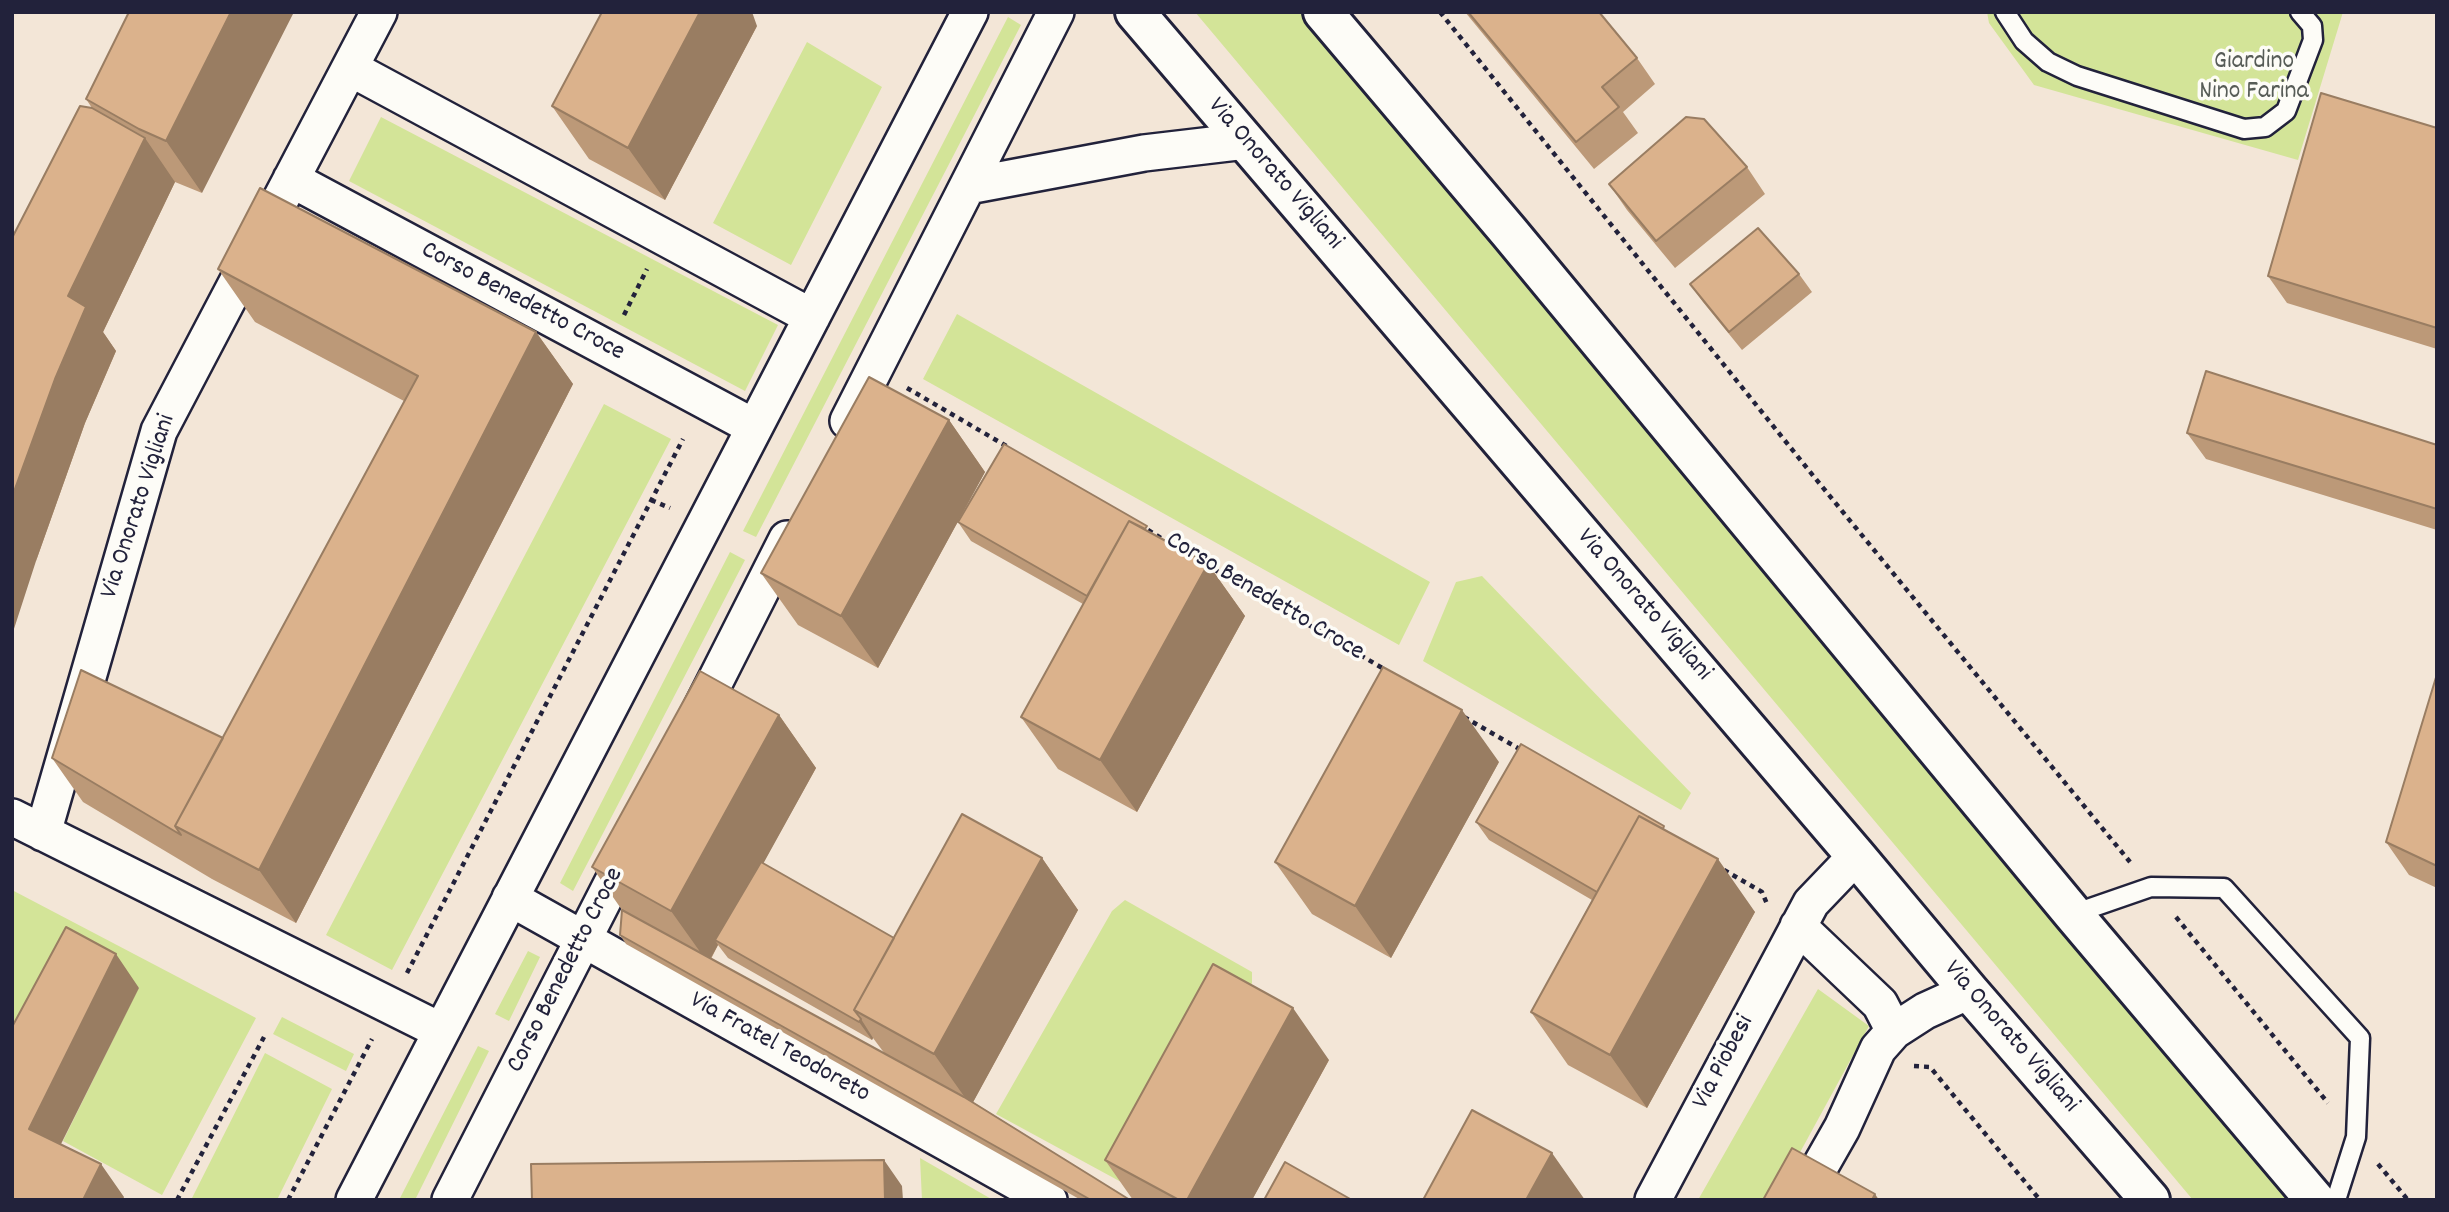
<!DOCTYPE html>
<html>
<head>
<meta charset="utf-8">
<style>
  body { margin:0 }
  #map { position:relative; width:2449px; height:1212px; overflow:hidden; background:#f3e6d7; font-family:Dekko,sans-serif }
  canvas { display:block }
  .frame { position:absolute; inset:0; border:14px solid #22223b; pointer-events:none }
</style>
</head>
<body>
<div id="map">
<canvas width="2449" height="1212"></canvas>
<div class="frame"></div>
</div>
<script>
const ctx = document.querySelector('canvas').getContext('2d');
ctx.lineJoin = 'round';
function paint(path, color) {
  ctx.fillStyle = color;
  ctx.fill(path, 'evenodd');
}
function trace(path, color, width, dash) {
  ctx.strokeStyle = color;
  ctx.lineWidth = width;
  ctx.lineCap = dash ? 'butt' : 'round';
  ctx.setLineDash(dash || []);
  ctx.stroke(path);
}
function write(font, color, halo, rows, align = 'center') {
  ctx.font = font + ' Dekko,sans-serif';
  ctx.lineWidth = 7;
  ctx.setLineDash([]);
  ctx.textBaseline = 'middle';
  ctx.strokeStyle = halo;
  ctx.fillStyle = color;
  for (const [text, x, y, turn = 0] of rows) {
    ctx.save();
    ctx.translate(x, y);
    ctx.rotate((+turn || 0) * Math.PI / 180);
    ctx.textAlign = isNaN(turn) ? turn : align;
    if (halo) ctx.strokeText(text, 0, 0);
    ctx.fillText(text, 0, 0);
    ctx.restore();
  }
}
paint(new Path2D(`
  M 1195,12 L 1301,12 L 2299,1200 L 2193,1200 Z
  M 1987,12 L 2343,12 L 2298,160 L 2034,85 L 1989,23 Z
  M 1008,17 L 1021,25 L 756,537 L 743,531 Z
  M 807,42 L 882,87 L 791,265 L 713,223 Z
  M 381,117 L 778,325 L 745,391 L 349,181 Z
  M 957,314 L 1430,582 L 1399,645 L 923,379 Z
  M 604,404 L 671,439 L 392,970 L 326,935 Z
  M 730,552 L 745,560 L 573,891 L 560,883 Z
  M 1482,576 L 1691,793 L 1681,810 L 1423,661 L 1456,582 Z
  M 12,890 L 256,1018 L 162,1195 L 63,1141 L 139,987 L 12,1059 Z
  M 1125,900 L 1252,972 L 1252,983 L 1134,1189 L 996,1114 L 1112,911 Z
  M 528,951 L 540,957 L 509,1021 L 495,1014 Z
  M 1818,989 L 1869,1026 L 1774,1200 L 1698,1200 Z
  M 282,1017 L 354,1054 L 346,1071 L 273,1034 Z
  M 478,1046 L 489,1051 L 415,1200 L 399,1200 Z
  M 265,1053 L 332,1089 L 277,1200 L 191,1200 Z
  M 920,1158 L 993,1200 L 922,1200 Z`), '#d3e498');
const lane = new Path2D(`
  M 2005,12 L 2024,41 L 2048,62 L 2077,76 L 2244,129 L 2265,127 L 2286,111 L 2313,40 L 2312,26 L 2300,12
  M 2073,914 L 2151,887 L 2224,888 L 2360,1038 L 2356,1137 L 2336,1200`);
const street = new Path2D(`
  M 350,68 L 812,317
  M 291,179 L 754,427
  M 968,186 L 1144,153 L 1246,141
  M 848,421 L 1056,12
  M 694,723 L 787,539
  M 12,817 L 441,1031
  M 43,833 L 159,431 L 379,12
  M 510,898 L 1049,1200
  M 1798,926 L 1880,1004 L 1894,1031
  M 354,1200 L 970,12
  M 450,1200 L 630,848
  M 1653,1200 L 1811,903 L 1856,856
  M 1801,1200 L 1842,1128 L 1878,1049 L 1894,1031 L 1925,1011 L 1969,991`);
const secondary = new Path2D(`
  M 1135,12 L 1856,856 L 1969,991 L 2150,1200
  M 1323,12 L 1509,232 L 2073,914 L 2315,1200`);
trace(lane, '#22223b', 23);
trace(street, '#22223b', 40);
trace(secondary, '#22223b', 44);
trace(new Path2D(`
  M 1440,12 L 1815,478 L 2130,862
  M 624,315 L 647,269
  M 907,388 L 1008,447
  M 651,500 L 670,508
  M 1148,530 L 1179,549
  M 1205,564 L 1384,669
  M 1464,717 L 1523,751
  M 1724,870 L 1762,892 L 1767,904
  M 2176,917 L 2328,1103
  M 407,973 L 683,439
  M 1914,1066 L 1930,1067 L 2040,1200
  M 2378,1164 L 2408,1200
  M 177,1200 L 264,1037
  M 288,1200 L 372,1039`), '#22223b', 4.5, [5, 5]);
trace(lane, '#fdfcf7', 18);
trace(street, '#fdfcf7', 35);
trace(secondary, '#fdfcf7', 38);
paint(new Path2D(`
  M 129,12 L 202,193 L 175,182 L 103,332 L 116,351 L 85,423 L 36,561 L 92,108 L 86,99 Z
  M 1465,12 L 1599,12 L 1637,58 L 1655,84 L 1623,112 L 1638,133 L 1594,169 Z
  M 757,26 L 665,200 L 589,159 L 552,106 Z
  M 2437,128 L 2437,349 L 2287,303 L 2268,276 Z
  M 1747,167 L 1765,194 L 1675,268 L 1627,210 L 1609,184 Z
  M 218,269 L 536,332 L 573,384 L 296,923 L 212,879 L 83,802 L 52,758 L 223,738 L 404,401 L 255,322 Z
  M 1799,274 L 1812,292 L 1742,350 L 1703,302 L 1690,284 Z
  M 949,420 L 985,472 L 878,668 L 798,625 L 761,573 Z
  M 2187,433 L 2437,445 L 2437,530 L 2206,459 Z
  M 958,522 L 1152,533 L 1208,564 L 1245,616 L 1137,812 L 1058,769 L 1021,717 L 1083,604 L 971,541 Z
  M 2437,674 L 2437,888 L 2409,875 L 2386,842 Z
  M 779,715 L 816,768 L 763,863 L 894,938 L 1042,858 L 1078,910 L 973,1102 L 1130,1200 L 1081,1200 L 626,944 L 620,935 L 622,910 L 592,867 ZM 718,945 L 728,958 L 872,1040 L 873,1038 L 885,1054 L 711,959 Z
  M 1499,762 L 1391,958 L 1312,914 L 1275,862 Z
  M 1476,822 L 1668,832 L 1755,912 L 1647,1108 L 1568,1065 L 1531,1012 L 1592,900 L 1489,840 Z
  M 1329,1060 L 1252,1200 L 1133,1200 L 1105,1160 Z`), '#bc9978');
paint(new Path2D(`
  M 231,12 L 294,12 L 202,193 L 166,141 Z
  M 700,12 L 752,12 L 757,26 L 665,200 L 628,148 Z
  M 145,138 L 175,182 L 103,332 L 116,351 L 85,423 L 36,561 L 12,635 L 12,497 L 68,296 Z
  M 536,332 L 573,384 L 296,923 L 259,870 Z
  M 949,420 L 985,472 L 878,668 L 841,616 Z
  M 1208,564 L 1245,616 L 1137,812 L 1100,760 Z
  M 1462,710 L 1499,762 L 1391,958 L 1355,906 Z
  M 779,715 L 816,768 L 720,942 L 715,940 L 718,945 L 708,963 L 671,911 Z
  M 1042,858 L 1078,910 L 971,1106 L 934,1054 Z
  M 1718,859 L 1755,912 L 1647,1108 L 1610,1055 Z
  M 116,954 L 139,988 L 52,1162 L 29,1129 Z
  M 1293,1008 L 1329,1060 L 1252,1200 L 1187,1200 Z
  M 861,1019 L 873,1038 L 872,1040 L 859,1022 Z
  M 1552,1153 L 1585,1200 L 1526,1200 Z
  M 884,1160 L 902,1186 L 903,1200 L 885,1200 Z
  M 101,1164 L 124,1197 L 123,1200 L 83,1200 Z
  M 1875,1194 L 1879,1200 L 1872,1200 Z`), '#997d62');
const building = new Path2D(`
  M 129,12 L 231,12 L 166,141 L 139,129 L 86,99 Z
  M 602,12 L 700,12 L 628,148 L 552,106 Z
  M 1468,12 L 1599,12 L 1637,58 L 1602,87 L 1619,107 L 1576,142 Z
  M 2321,93 L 2437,128 L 2437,328 L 2268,276 Z
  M 80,106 L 92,108 L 145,138 L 68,296 L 86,307 L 55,379 L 12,497 L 12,238 Z
  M 1686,117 L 1704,119 L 1747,167 L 1656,241 L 1609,184 Z
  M 260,188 L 536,332 L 259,870 L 175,826 L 418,376 L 218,269 Z
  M 1758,228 L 1799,274 L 1729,332 L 1690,284 Z
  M 2206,371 L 2437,445 L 2437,509 L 2187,433 Z
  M 869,377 L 949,420 L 841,616 L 761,573 Z
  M 1004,444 L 1147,526 L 1145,529 L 1129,521 L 1087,596 L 958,522 Z
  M 1129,521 L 1208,564 L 1100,760 L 1021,717 Z
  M 1383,667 L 1462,710 L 1355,906 L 1275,862 Z
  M 81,670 L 223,738 L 175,826 L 181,835 L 52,758 Z
  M 700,671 L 779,715 L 671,911 L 592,867 Z
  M 2437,674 L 2437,866 L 2386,842 Z
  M 1521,744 L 1664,826 L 1663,829 L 1639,816 L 1597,892 L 1476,822 Z
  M 962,814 L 1042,858 L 934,1054 L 854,1010 Z
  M 1639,816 L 1718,859 L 1610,1055 L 1531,1012 Z
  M 761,862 L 894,938 L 854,1010 L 861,1019 L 859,1022 L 715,940 Z
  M 622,910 L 964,1097 L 1130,1200 L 1091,1200 L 620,935 Z
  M 66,927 L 116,954 L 29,1129 L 101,1164 L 83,1200 L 12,1200 L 12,1027 Z
  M 1213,964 L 1293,1008 L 1187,1200 L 1179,1200 L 1105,1160 Z
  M 1472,1110 L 1552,1153 L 1526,1200 L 1423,1200 Z
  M 1792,1148 L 1875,1194 L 1872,1200 L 1763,1200 Z
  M 884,1160 L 885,1200 L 532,1200 L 531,1164 Z
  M 1285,1162 L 1352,1200 L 1264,1200 Z`);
paint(building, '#dbb28c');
trace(building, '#997d62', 2);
write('26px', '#575c57', '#fdfcf7', [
  ["Giardino",2254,63],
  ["Nino Farina",2254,93]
]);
write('26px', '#22223b', '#fdfcf7', [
  ["Via Onorato Vigliani",1274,175,49],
  ["Corso Benedetto Croce",522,303,28],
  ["Via Onorato Vigliani",140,507,-72],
  ["Corso Benedetto Croce",1264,598,31],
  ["Via Onorato Vigliani",1643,606,49],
  ["Corso Benedetto Croce",567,971,-63],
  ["Via Onorato Vigliani",2010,1038,49],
  ["Via Fratel Teodoreto",779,1049,29],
  ["Via Piobesi",1725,1063,-62]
]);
</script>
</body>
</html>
